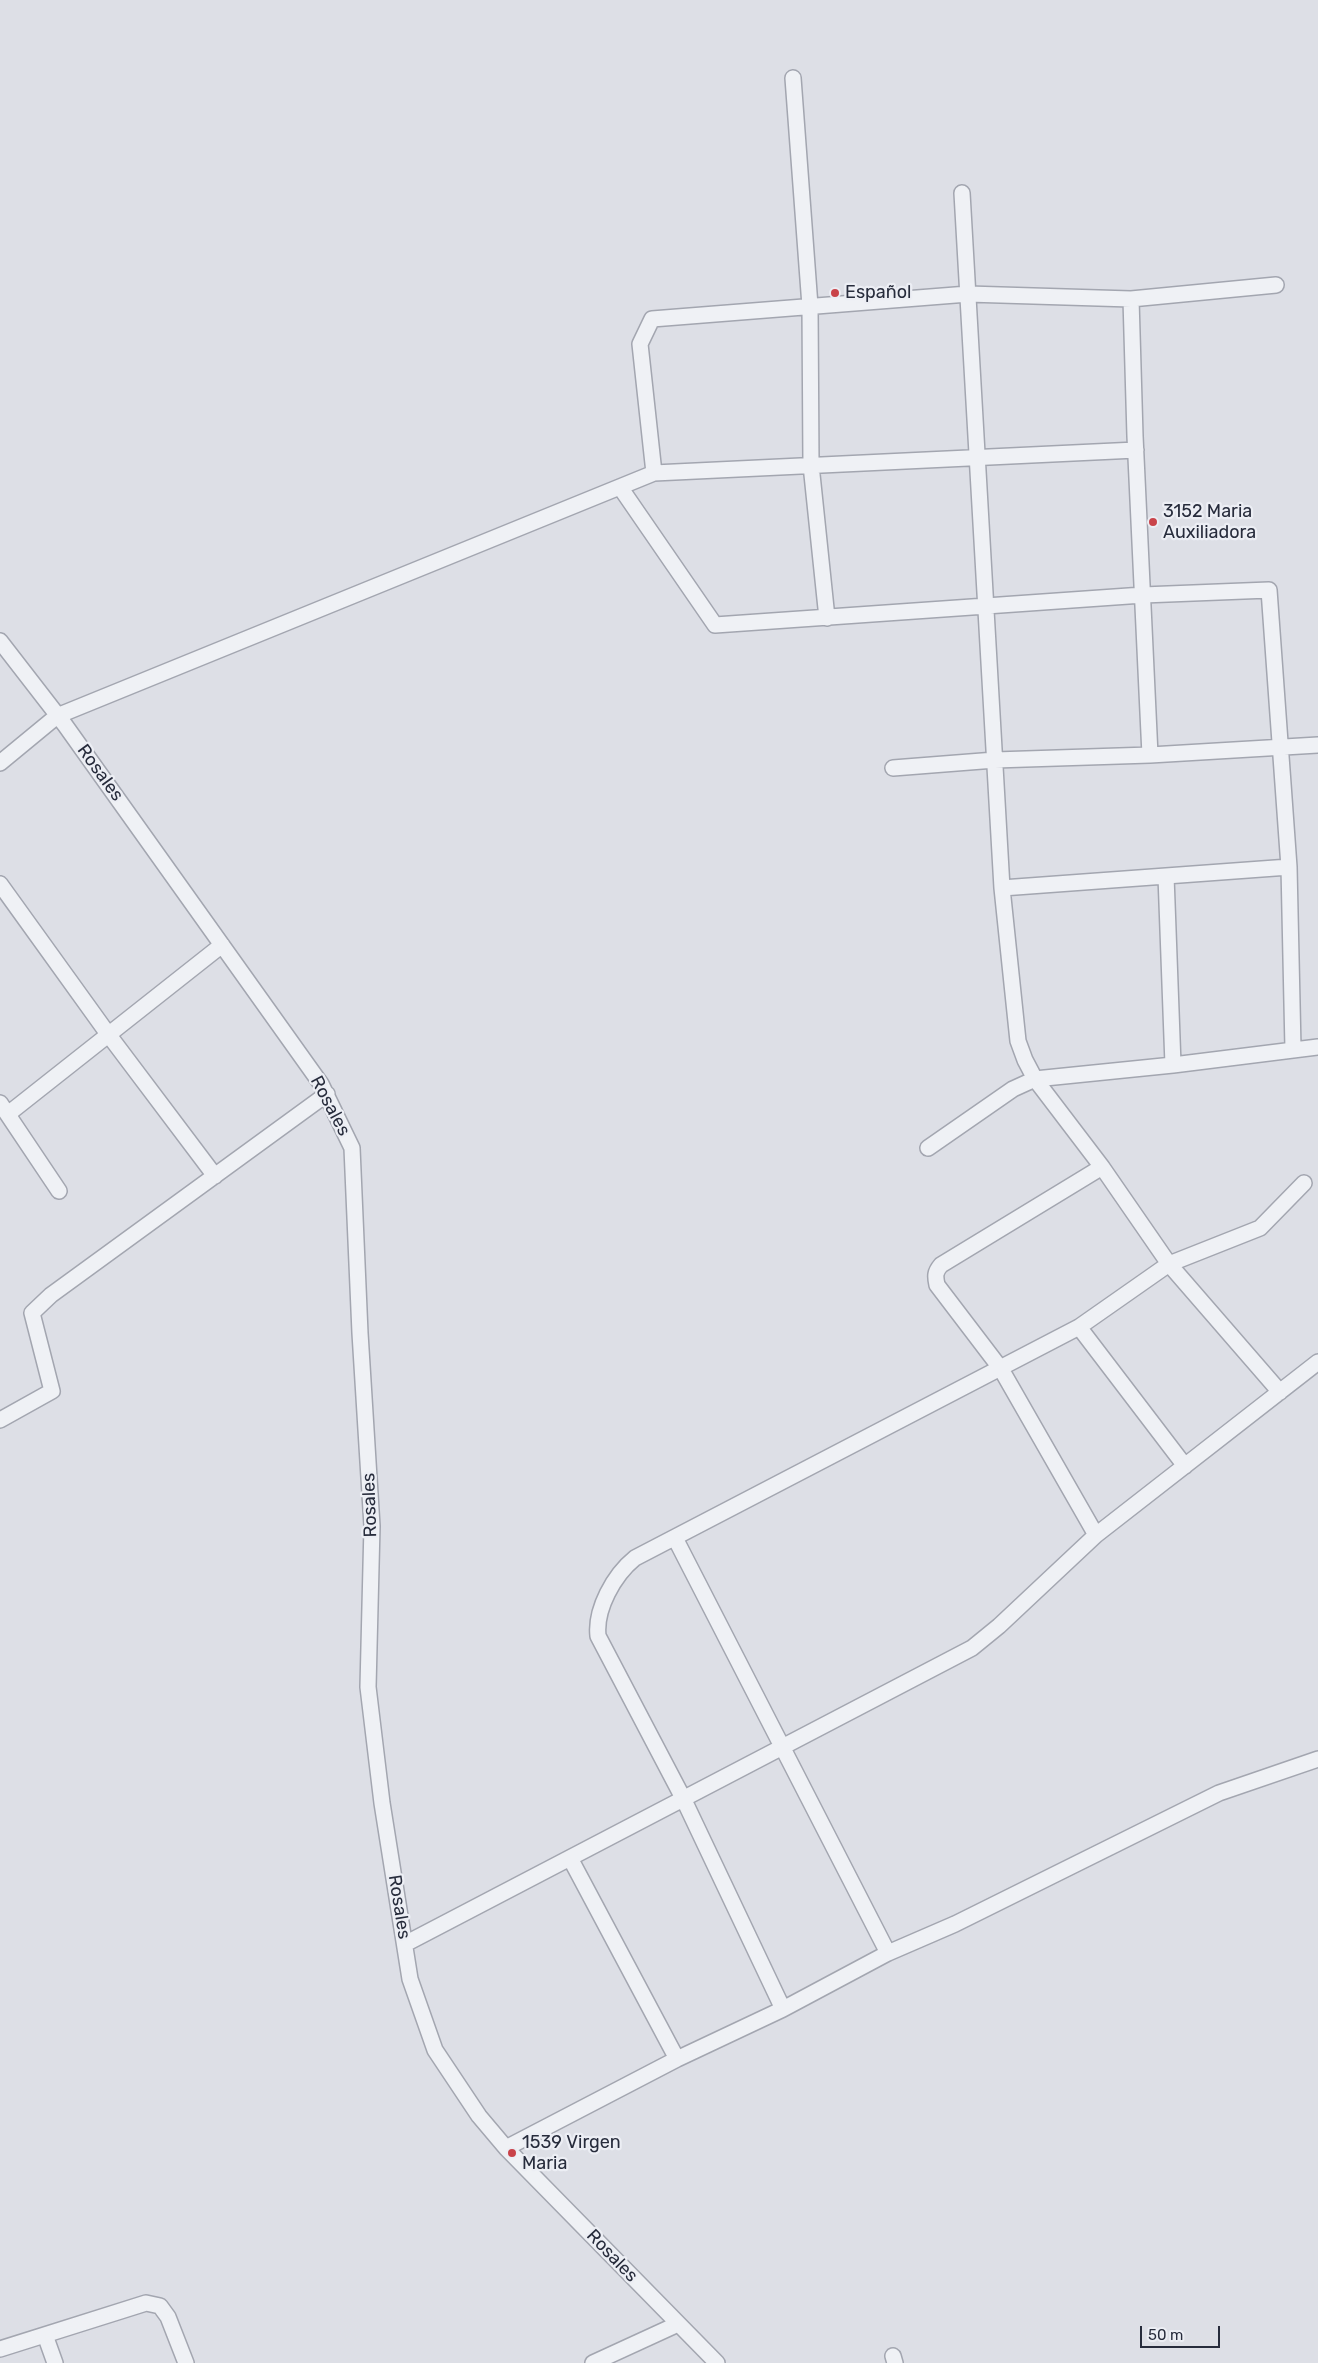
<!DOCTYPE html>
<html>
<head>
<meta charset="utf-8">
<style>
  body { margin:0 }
  #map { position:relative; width:1318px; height:2363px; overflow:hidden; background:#dddfe6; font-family:Rubik,sans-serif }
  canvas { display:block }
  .scale { position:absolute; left:1140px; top:2326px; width:80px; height:22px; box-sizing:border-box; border:2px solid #272c3c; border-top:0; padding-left:6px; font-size:15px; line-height:18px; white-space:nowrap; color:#272c3c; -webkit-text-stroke:4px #eceef4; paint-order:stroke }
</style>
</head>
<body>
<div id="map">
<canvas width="1318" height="2363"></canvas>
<div class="scale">50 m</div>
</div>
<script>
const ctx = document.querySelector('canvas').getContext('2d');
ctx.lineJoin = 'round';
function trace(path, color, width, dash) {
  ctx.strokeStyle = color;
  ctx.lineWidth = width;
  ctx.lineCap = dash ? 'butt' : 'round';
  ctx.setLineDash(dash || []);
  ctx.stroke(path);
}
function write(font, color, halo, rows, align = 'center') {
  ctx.font = font + ' Rubik,sans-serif';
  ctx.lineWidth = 4.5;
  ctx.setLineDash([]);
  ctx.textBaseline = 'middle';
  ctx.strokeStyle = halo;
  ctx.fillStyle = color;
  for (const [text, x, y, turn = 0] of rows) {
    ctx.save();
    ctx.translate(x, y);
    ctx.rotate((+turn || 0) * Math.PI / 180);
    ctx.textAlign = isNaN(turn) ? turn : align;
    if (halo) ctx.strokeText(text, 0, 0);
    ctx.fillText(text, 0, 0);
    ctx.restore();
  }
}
const minor = new Path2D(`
  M 793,78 L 810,306 L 811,465 L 827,618
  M 962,193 L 1002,888 L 1018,1041 L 1025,1060 L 1035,1079 L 1102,1167 L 1169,1264 L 1280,1392
  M 1131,299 L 1135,436 L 1150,755
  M 654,473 L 640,344 L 652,319 L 968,294 L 1131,299 L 1276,285
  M 620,487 L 715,625 L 1143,595 L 1269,590 L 1289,867 L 1293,1049
  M 0,641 L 65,725 L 321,1084 L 352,1148 L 360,1333 L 372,1526 L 368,1687 L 382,1803 L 410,1979 L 435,2050 L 479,2116 L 506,2148 L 717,2363
  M 0,763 L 57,716 L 654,473 L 1136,450
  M 893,768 L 995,760 L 1150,755 L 1318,745
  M 1166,876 L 1173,1065
  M 0,884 L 108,1034 L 215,1176
  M 1002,888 L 1289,867
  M 0,1103 L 59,1191
  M 8,1114 L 222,945
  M 928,1148 L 1013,1089 L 1035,1079 L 1173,1065 L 1318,1047
  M 1079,1327 L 1185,1466
  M 0,1420 L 52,1391 L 32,1313 L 51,1295 L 327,1094
  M 1096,1535 L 1001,1369 L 937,1285 C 935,1276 935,1272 941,1265 L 1102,1167
  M 675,1538 L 888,1953
  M 570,1858 L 677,2059
  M 405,1944 L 972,1648 L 999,1626 L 1096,1535 L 1318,1362
  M 783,2009 L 683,1798 L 598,1636 C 595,1609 614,1575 635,1558 L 1079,1327 L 1169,1264 L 1260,1228 L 1304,1183
  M 506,2148 L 677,2059 L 783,2009 L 888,1953 L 955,1924 L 1219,1793 L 1318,1759
  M 45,2335 L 55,2363
  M 0,2349 L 146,2303 L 160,2306 L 168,2317 L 186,2363
  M 893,2356 L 895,2363
  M 593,2363 L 678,2324`);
trace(minor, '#a3a6b0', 18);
trace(minor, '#eff1f5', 15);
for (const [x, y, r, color] of [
  [835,293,5,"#c94349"],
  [1153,522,5,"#c94349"],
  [512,2153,5,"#c94349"]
]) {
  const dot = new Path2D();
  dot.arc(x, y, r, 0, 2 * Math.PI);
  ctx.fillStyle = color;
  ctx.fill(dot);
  trace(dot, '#eceef4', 2);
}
write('18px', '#272c3c', '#eceef4', [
  ["Español",845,293],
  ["3152 Maria",1163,512],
  ["Auxiliadora",1163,533],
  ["1539 Virgen",522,2143],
  ["Maria",522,2164]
], 'left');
write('18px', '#272c3c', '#eceef4', [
  ["Rosales",100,773,54],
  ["Rosales",330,1106,62],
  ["Rosales",370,1505,-92],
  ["Rosales",399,1907,81],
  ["Rosales",612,2256,46]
]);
</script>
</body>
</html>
